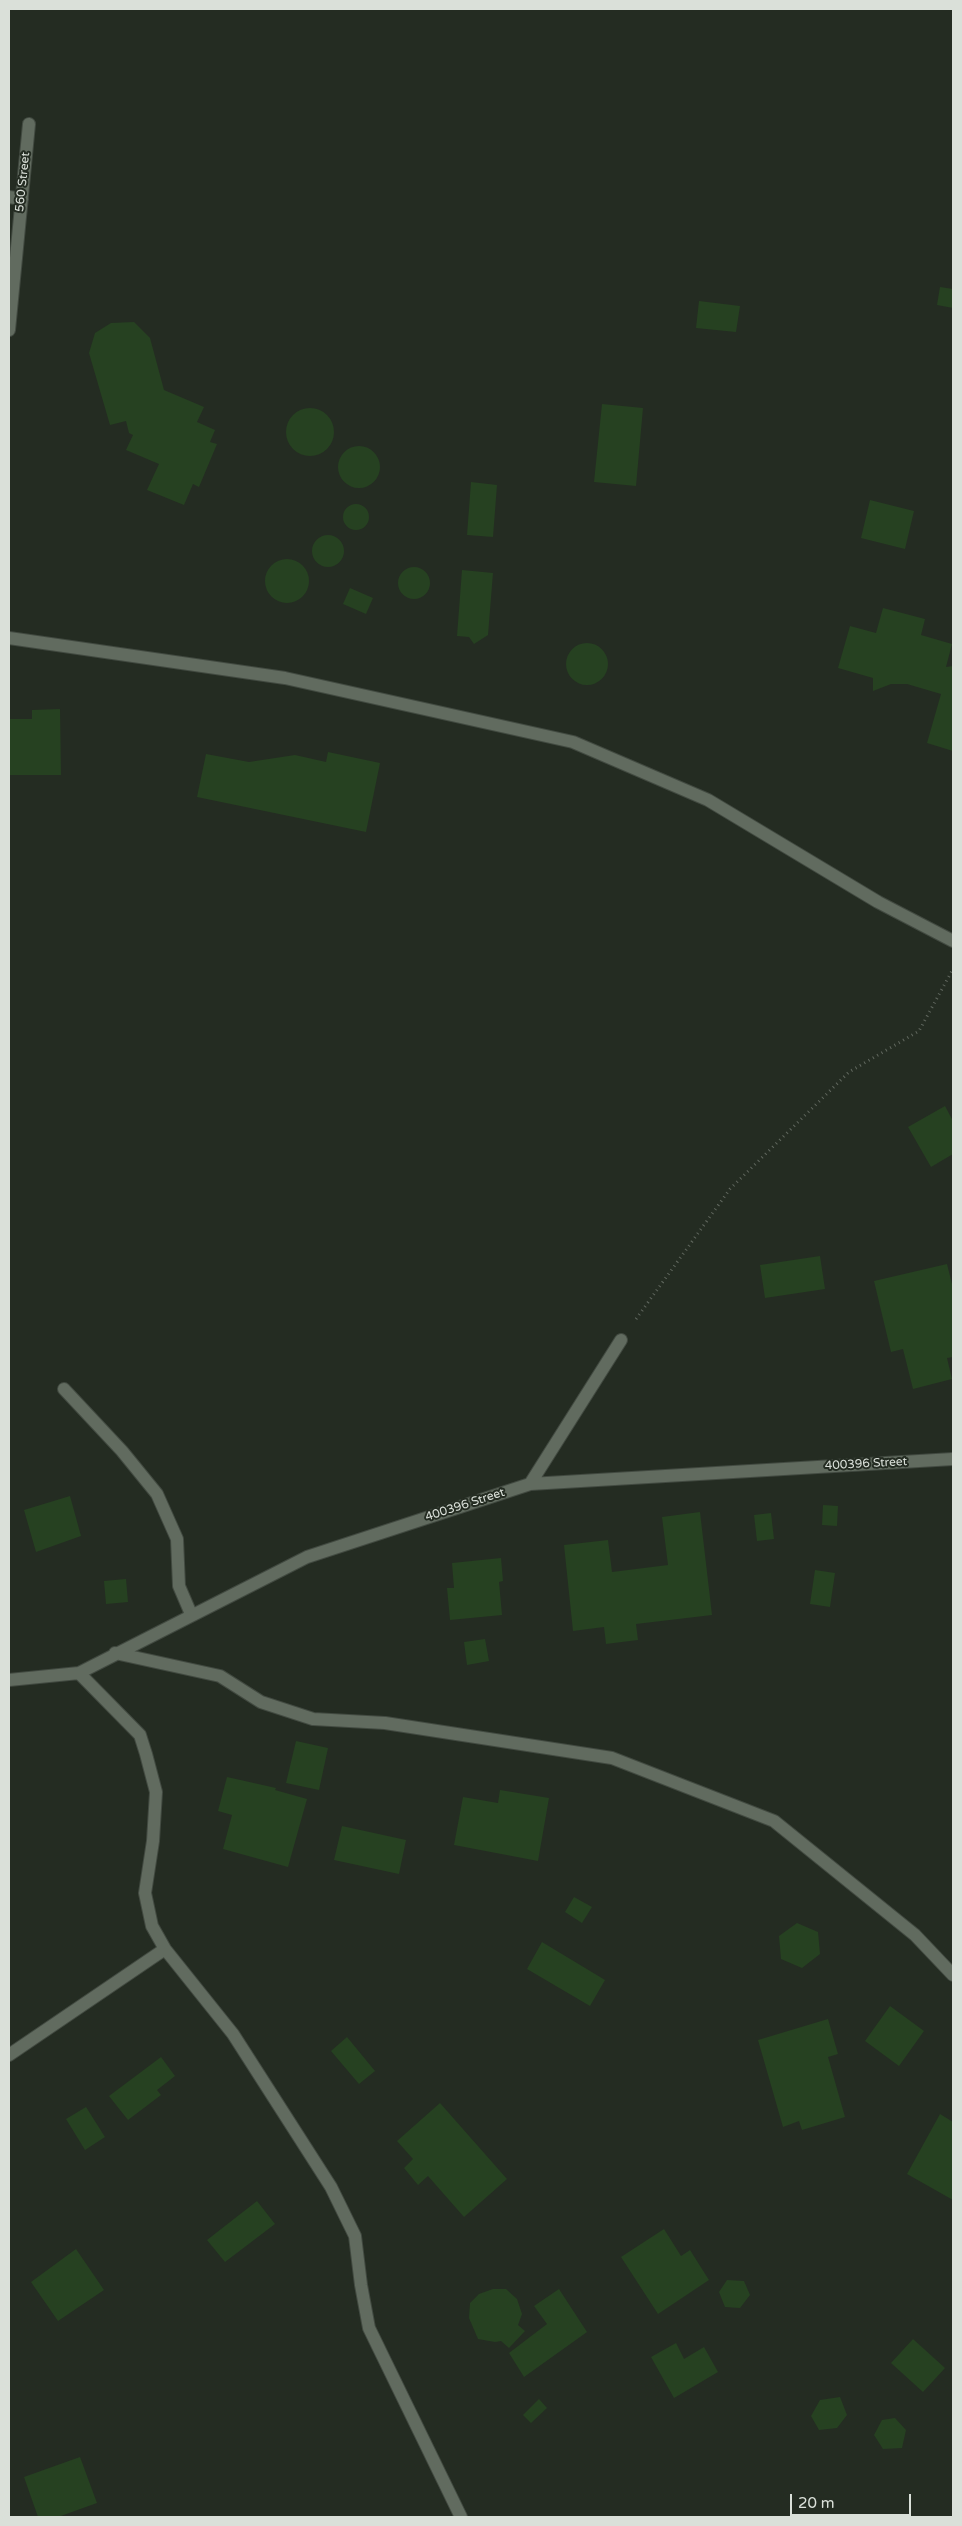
<!DOCTYPE html>
<html>
<head>
<meta charset="utf-8">
<style>
  body { margin:0 }
  #map { position:relative; width:962px; height:2526px; overflow:hidden; background:#242c22; font-family:"Varela Round",sans-serif }
  canvas { display:block }
  .frame { position:absolute; inset:0; border:10px solid #dae0d9; pointer-events:none }
  .scale { position:absolute; left:790px; top:2494px; width:121px; height:22px; box-sizing:border-box; border:2px solid #dae0d9; border-top:0; padding-left:6px; font-size:15px; line-height:18px; white-space:nowrap; color:#dae0d9; -webkit-text-stroke:4px #242c22; paint-order:stroke }
</style>
</head>
<body>
<div id="map">
<canvas width="962" height="2526"></canvas>
<div class="frame"></div>
<div class="scale">20 m</div>
</div>
<script>
const ctx = document.querySelector('canvas').getContext('2d');
ctx.lineJoin = 'round';
function paint(path, color) {
  ctx.fillStyle = color;
  ctx.fill(path, 'evenodd');
}
function trace(path, color, width, dash) {
  ctx.strokeStyle = color;
  ctx.lineWidth = width;
  ctx.lineCap = dash ? 'butt' : 'round';
  ctx.setLineDash(dash || []);
  ctx.stroke(path);
}
function write(font, color, halo, rows, align = 'center') {
  ctx.font = font + ' "Varela Round",sans-serif';
  ctx.lineWidth = 4;
  ctx.setLineDash([]);
  ctx.textBaseline = 'middle';
  ctx.strokeStyle = halo;
  ctx.fillStyle = color;
  for (const [text, x, y, turn = 0] of rows) {
    ctx.save();
    ctx.translate(x, y);
    ctx.rotate((+turn || 0) * Math.PI / 180);
    ctx.textAlign = isNaN(turn) ? turn : align;
    if (halo) ctx.strokeText(text, 0, 0);
    ctx.fillText(text, 0, 0);
    ctx.restore();
  }
}
paint(new Path2D(`
  M 940,287 L 953,289 L 953,308 L 937,305 Z
  M 699,301 L 740,306 L 736,332 L 696,328 Z
  M 134,322 L 150,338 L 164,390 L 204,407 L 197,422 L 215,430 L 210,442 L 217,444 L 199,487 L 193,484 L 184,505 L 147,490 L 159,464 L 126,450 L 133,435 L 129,433 L 126,421 L 110,425 L 89,353 L 95,333 L 111,323 Z
  M 602,404 L 643,408 L 636,486 L 594,482 Z
  M286 432a24 24 0 1 1 48 0a24 24 0 1 1-48 0Z
  M338 467a21 21 0 1 1 42 0a21 21 0 1 1-42 0Z
  M 471,482 L 497,485 L 493,537 L 467,535 Z
  M 870,500 L 914,511 L 905,549 L 861,538 Z
  M343 517a13 13 0 1 1 26 0a13 13 0 1 1-26 0Z
  M312 551a16 16 0 1 1 32 0a16 16 0 1 1-32 0Z
  M265 581a22 22 0 1 1 44 0a22 22 0 1 1-44 0Z
  M398 583a16 16 0 1 1 32 0a16 16 0 1 1-32 0Z
  M 462,570 L 493,573 L 488,635 L 474,644 L 469,637 L 457,636 Z
  M 350,588 L 373,598 L 366,614 L 343,604 Z
  M 883,608 L 925,619 L 921,635 L 952,644 L 946,667 L 953,666 L 953,751 L 927,743 L 941,694 L 907,684 L 891,684 L 873,691 L 873,678 L 838,668 L 850,626 L 876,633 Z
  M566 664a21 21 0 1 1 42 0a21 21 0 1 1-42 0Z
  M 60,709 L 61,775 L 9,775 L 9,719 L 32,719 L 32,710 Z
  M 328,752 L 380,763 L 366,832 L 197,797 L 206,754 L 249,762 L 295,755 L 326,762 Z
  M 945,1106 L 953,1121 L 953,1154 L 931,1167 L 908,1127 Z
  M 820,1256 L 825,1289 L 765,1298 L 760,1265 Z
  M 947,1264 L 953,1288 L 953,1357 L 947,1358 L 952,1379 L 913,1389 L 903,1349 L 891,1352 L 874,1281 Z
  M 70,1496 L 81,1536 L 36,1552 L 24,1510 Z
  M 823,1505 L 838,1506 L 837,1526 L 822,1525 Z
  M 700,1512 L 712,1615 L 636,1624 L 638,1640 L 606,1644 L 604,1627 L 573,1631 L 564,1545 L 608,1540 L 612,1572 L 668,1565 L 662,1517 Z
  M 771,1513 L 774,1539 L 757,1541 L 754,1515 Z
  M 501,1558 L 503,1581 L 499,1582 L 502,1615 L 450,1620 L 447,1588 L 454,1588 L 452,1563 Z
  M 815,1570 L 835,1573 L 830,1607 L 810,1604 Z
  M 126,1579 L 128,1602 L 106,1604 L 104,1581 Z
  M 485,1639 L 489,1661 L 467,1665 L 464,1642 Z
  M 296,1741 L 328,1748 L 319,1790 L 286,1783 Z
  M 227,1777 L 276,1788 L 275,1790 L 307,1799 L 288,1867 L 223,1849 L 232,1815 L 218,1811 Z
  M 500,1790 L 549,1798 L 538,1861 L 454,1845 L 463,1797 L 498,1803 Z
  M 342,1826 L 406,1840 L 399,1874 L 334,1860 Z
  M 574,1897 L 592,1907 L 582,1923 L 565,1912 Z
  M 797,1923 L 818,1932 L 820,1954 L 802,1968 L 781,1959 L 779,1936 Z
  M 542,1942 L 605,1980 L 590,2006 L 527,1969 Z
  M 890,2006 L 924,2031 L 899,2066 L 865,2041 Z
  M 828,2019 L 838,2054 L 828,2057 L 845,2117 L 802,2130 L 799,2121 L 783,2127 L 758,2040 Z
  M 347,2037 L 375,2071 L 359,2084 L 331,2051 Z
  M 161,2057 L 175,2076 L 157,2090 L 161,2095 L 128,2120 L 109,2096 Z
  M 440,2103 L 507,2179 L 464,2217 L 428,2176 L 418,2185 L 404,2168 L 413,2159 L 397,2141 Z
  M 86,2107 L 105,2137 L 85,2150 L 66,2119 Z
  M 940,2114 L 953,2122 L 953,2200 L 907,2174 Z
  M 257,2201 L 275,2224 L 225,2262 L 207,2240 Z
  M 664,2229 L 681,2256 L 690,2250 L 709,2280 L 658,2314 L 621,2257 Z
  M 76,2249 L 104,2290 L 58,2321 L 31,2282 Z
  M 727,2280 L 744,2281 L 750,2295 L 740,2308 L 725,2307 L 719,2292 Z
  M 493,2289 L 506,2289 L 517,2299 L 522,2314 L 518,2325 L 525,2331 L 509,2348 L 501,2341 L 495,2342 L 478,2339 L 469,2318 L 470,2303 L 479,2294 Z
  M 559,2289 L 587,2332 L 524,2377 L 509,2353 L 547,2324 L 534,2306 Z
  M 913,2339 L 945,2368 L 923,2392 L 891,2363 Z
  M 676,2343 L 684,2359 L 704,2347 L 718,2372 L 674,2398 L 651,2357 Z
  M 840,2397 L 847,2415 L 837,2428 L 819,2430 L 811,2416 L 820,2400 Z
  M 539,2399 L 547,2408 L 531,2423 L 523,2415 Z
  M 895,2418 L 906,2430 L 902,2448 L 883,2449 L 874,2435 L 882,2420 Z
  M 80,2457 L 97,2503 L 58,2517 L 38,2517 L 24,2477 Z`), '#264121');
const minor = new Path2D(`
  M 9,197 L 22,199
  M 9,330 L 29,124
  M 9,638 L 285,678 L 573,742 L 708,800 L 878,902 L 953,941
  M 64,1389 L 122,1451 L 157,1494 L 177,1539 L 179,1586 L 191,1614
  M 530,1484 L 621,1340
  M 115,1653 L 220,1676 L 261,1702 L 313,1719 L 385,1723 L 612,1758 L 774,1821 L 915,1935 L 953,1975
  M 79,1673 L 140,1735 L 146,1754 L 156,1792 L 153,1841 L 145,1893 L 152,1926 L 165,1949 L 233,2034 L 331,2187 L 355,2236 L 361,2285 L 369,2328 L 461,2517
  M 9,1680 L 79,1673 L 307,1557 L 530,1484 L 953,1459
  M 9,2055 L 165,1949`);
trace(minor, '#424a41', 14);
trace(new Path2D(`
  M 636,1319 L 730,1189 L 849,1072 L 919,1031 L 953,969`), '#61685f', 3, [1, 4]);
trace(minor, '#616b5f', 12);
write('12px', '#dae0d9', '#242c22', [
  ["560 Street",23,182,-84],
  ["400396 Street",866,1464,-3],
  ["400396 Street",465,1505,-18]
]);
</script>
</body>
</html>
